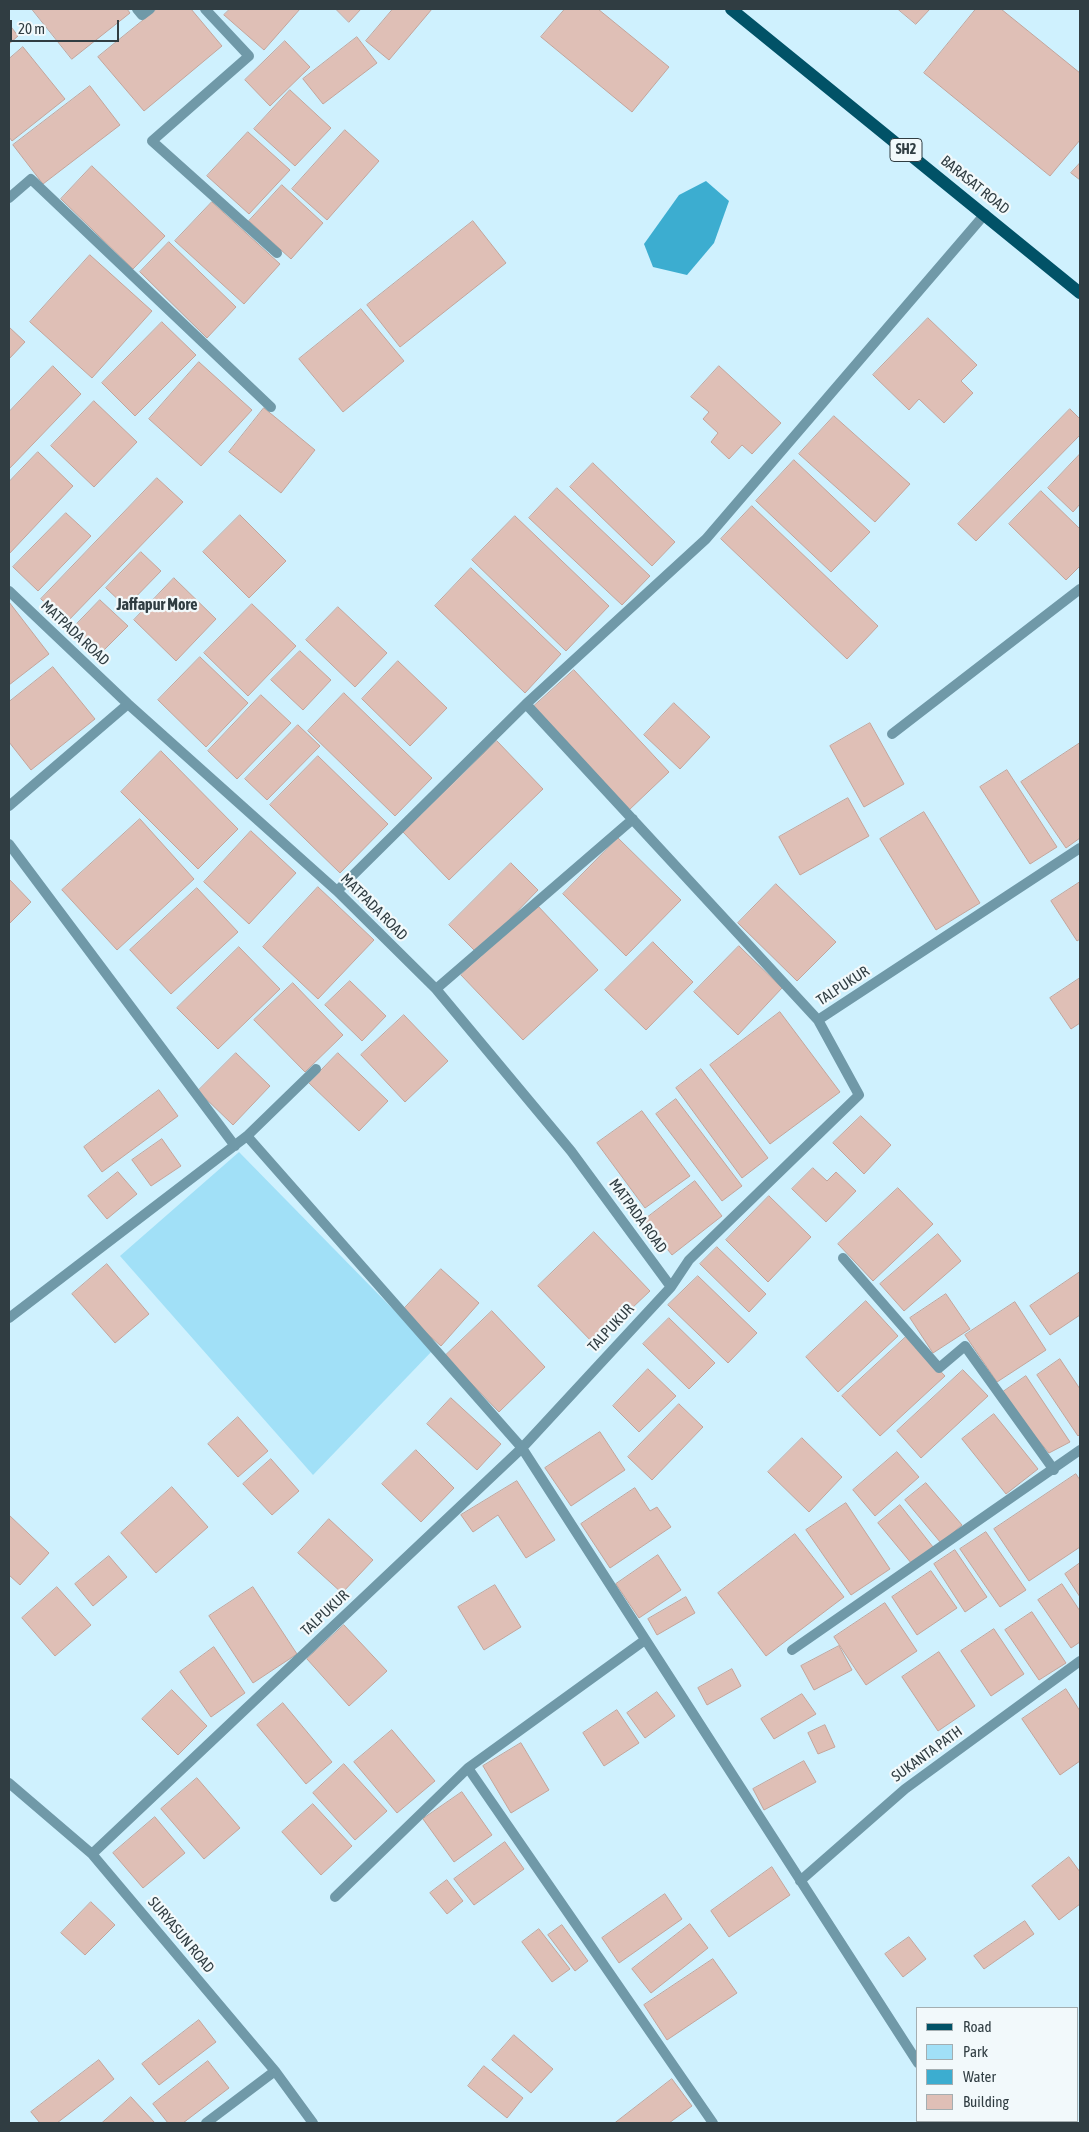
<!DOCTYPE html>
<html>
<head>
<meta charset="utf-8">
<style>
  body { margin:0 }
  #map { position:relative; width:1089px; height:2132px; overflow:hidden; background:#cff1fe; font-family:"Asap Condensed",sans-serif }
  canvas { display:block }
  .frame { position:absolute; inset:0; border:10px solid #303d42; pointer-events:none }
  .legend { position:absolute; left:916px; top:2007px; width:162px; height:115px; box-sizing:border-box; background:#f2f9fb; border:1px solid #a4aeb1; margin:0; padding:6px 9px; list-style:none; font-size:15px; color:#303d42 }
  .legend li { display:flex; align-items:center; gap:10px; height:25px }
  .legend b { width:25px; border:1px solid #a4aeb1 }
  .scale { position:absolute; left:10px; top:20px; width:109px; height:22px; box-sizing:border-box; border:2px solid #303d42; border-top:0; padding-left:6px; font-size:15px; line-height:18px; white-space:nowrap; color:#303d42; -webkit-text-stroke:4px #f2f9fb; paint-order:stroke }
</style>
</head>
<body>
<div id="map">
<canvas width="1089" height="2132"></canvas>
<div class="frame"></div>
<ul class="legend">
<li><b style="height:6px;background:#015267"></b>Road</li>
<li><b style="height:14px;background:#a1e0f7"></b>Park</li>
<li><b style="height:14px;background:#3cadd0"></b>Water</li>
<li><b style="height:14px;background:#dfbfb6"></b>Building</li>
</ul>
<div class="scale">20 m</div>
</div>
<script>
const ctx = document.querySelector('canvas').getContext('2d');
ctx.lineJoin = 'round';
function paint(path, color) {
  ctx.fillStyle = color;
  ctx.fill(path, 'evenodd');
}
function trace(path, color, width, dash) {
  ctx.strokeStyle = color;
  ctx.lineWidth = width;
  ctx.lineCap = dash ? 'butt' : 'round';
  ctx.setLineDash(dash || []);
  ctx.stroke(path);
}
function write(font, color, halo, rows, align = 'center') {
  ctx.font = font + ' "Asap Condensed",sans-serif';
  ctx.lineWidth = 4.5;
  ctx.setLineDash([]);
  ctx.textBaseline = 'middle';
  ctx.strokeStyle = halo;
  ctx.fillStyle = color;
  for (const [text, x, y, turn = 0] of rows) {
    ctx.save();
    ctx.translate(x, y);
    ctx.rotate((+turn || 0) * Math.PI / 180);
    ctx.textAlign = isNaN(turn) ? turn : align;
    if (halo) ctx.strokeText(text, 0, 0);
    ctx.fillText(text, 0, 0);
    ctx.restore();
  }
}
paint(new Path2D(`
  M 239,1152 L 433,1350 L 313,1475 L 120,1256 Z`), '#a1e0f7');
paint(new Path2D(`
  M 706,181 L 729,201 L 714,243 L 687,275 L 653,267 L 644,244 L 679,195 Z`), '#3cadd0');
const building = new Path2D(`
  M 32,9 L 127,9 L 130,13 L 72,59 Z
  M 157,9 L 191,9 L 222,46 L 144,111 L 98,57 Z
  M 230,9 L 300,9 L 264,50 L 224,15 Z
  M 336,9 L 361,9 L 349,22 Z
  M 393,9 L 432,9 L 389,60 L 366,41 Z
  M 565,9 L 598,9 L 669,67 L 632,112 L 541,37 Z
  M 898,9 L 930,9 L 916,24 Z
  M 976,9 L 1001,9 L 1080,73 L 1080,140 L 1050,176 L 924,73 Z
  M 9,24 L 18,36 L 9,44 Z
  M 357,37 L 377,63 L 323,104 L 303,79 Z
  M 285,41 L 310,67 L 270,106 L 245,80 Z
  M 23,47 L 65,99 L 12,141 L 9,137 L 9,59 Z
  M 90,86 L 120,125 L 43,184 L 13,145 Z
  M 290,90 L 331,128 L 295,166 L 254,129 Z
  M 345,130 L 379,161 L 327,220 L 292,189 Z
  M 248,132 L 290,170 L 249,214 L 207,176 Z
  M 1080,163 L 1080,180 L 1071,173 Z
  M 92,166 L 165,236 L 133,269 L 61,199 Z
  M 282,185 L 323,223 L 291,259 L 249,221 Z
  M 212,202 L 280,264 L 244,304 L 175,241 Z
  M 473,221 L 506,263 L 400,347 L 367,305 Z
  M 169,242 L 236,307 L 207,338 L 140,272 Z
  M 90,255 L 152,311 L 92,378 L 30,322 Z
  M 361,309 L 404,361 L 343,412 L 299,359 Z
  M 928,318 L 977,365 L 961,381 L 973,393 L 944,423 L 919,399 L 909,410 L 873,375 Z
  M 162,322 L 196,355 L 135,416 L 102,383 Z
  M 9,327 L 25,342 L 9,359 Z
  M 199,362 L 252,410 L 201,466 L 149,419 Z
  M 53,366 L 81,394 L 9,469 L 9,412 Z
  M 719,366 L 781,423 L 752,454 L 742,445 L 729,459 L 711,442 L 718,433 L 703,419 L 709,412 L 691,397 Z
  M 94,401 L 137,442 L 94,487 L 51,446 Z
  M 264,408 L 315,450 L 281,493 L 229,452 Z
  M 1070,409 L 1080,419 L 1080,435 L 976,541 L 958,524 Z
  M 834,416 L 910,484 L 875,522 L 799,454 Z
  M 38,452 L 73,486 L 9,554 L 9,482 Z
  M 1080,454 L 1080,504 L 1073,512 L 1048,488 Z
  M 794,460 L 870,532 L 831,572 L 756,501 Z
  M 593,463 L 675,542 L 652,566 L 570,487 Z
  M 157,478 L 183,502 L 66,623 L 41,599 Z
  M 557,488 L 650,576 L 622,605 L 529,518 Z
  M 1041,491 L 1080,529 L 1080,566 L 1066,580 L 1009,524 Z
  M 752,506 L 878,626 L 847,659 L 721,539 Z
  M 66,513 L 91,536 L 38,591 L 13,567 Z
  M 240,515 L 286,561 L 249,598 L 203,552 Z
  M 515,516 L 609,606 L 566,651 L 472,560 Z
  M 141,552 L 161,571 L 126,607 L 106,588 Z
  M 471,568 L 561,654 L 525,693 L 435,606 Z
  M 174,578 L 216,619 L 176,661 L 134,620 Z
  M 100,600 L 128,626 L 100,654 L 73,628 Z
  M 9,602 L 49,654 L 9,685 Z
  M 252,604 L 296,646 L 248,696 L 204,653 Z
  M 338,607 L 387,653 L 355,687 L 306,640 Z
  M 300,651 L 331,680 L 303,710 L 271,680 Z
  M 200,657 L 248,703 L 206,747 L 158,700 Z
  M 398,661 L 447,708 L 410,746 L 362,699 Z
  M 53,667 L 95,719 L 31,770 L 9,742 L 9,702 Z
  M 574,670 L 669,772 L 629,810 L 533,707 Z
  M 344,693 L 432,778 L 395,816 L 308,731 Z
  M 261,695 L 291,723 L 237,779 L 208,751 Z
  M 674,703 L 710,737 L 680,769 L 644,735 Z
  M 870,723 L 904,784 L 864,807 L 830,746 Z
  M 298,725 L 320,746 L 267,800 L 245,779 Z
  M 497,741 L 543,789 L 449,880 L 403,832 Z
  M 1080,743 L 1080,838 L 1066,848 L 1021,782 Z
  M 161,751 L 238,829 L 198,869 L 121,792 Z
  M 318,756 L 388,824 L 340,873 L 270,805 Z
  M 1007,770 L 1057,847 L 1030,864 L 980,787 Z
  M 848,798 L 869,836 L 800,875 L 779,837 Z
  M 924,812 L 980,903 L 936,930 L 880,839 Z
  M 140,819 L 194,879 L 117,950 L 62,890 Z
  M 251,831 L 296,873 L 249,924 L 204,882 Z
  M 618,838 L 681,900 L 626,956 L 563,894 Z
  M 511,863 L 538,890 L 477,953 L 449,925 Z
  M 9,879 L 31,902 L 9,924 Z
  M 1080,882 L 1080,939 L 1077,941 L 1051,901 Z
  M 776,884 L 836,942 L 797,981 L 738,923 Z
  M 318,887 L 374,940 L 318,999 L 263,947 Z
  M 197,888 L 238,932 L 171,994 L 130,950 Z
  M 537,905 L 598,970 L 523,1040 L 461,975 Z
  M 653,942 L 693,982 L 646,1030 L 605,990 Z
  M 739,946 L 782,988 L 738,1035 L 694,992 Z
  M 239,947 L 280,989 L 218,1049 L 177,1008 Z
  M 1080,978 L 1080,1023 L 1071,1029 L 1050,998 Z
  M 350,981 L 386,1016 L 362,1041 L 325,1005 Z
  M 293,983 L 343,1035 L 305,1072 L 254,1020 Z
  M 780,1012 L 840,1092 L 770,1144 L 710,1065 Z
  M 404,1015 L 448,1061 L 405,1102 L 361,1055 Z
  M 236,1053 L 270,1086 L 233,1125 L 198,1091 Z
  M 338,1053 L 388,1101 L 359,1131 L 309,1083 Z
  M 701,1069 L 768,1158 L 742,1178 L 676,1088 Z
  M 159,1090 L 178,1116 L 102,1172 L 84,1147 Z
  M 676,1099 L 742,1186 L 722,1201 L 656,1114 Z
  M 642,1111 L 690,1176 L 645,1208 L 597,1143 Z
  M 861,1116 L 891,1145 L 864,1174 L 833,1143 Z
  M 162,1139 L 181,1166 L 151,1186 L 132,1160 Z
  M 813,1168 L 827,1181 L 836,1172 L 856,1191 L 826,1222 L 792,1189 Z
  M 118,1172 L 137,1194 L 107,1219 L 88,1196 Z
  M 695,1181 L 722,1216 L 672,1255 L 644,1220 Z
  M 898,1188 L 933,1224 L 873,1281 L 838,1244 Z
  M 769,1196 L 811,1237 L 768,1282 L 726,1240 Z
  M 594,1232 L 650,1291 L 594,1344 L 538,1286 Z
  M 938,1234 L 961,1261 L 904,1311 L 880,1284 Z
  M 717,1247 L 766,1294 L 749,1312 L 700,1264 Z
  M 107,1264 L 149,1314 L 115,1343 L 72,1294 Z
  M 441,1269 L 479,1303 L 441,1346 L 402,1311 Z
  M 1080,1272 L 1080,1315 L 1050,1335 L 1030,1306 Z
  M 698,1276 L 757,1333 L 728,1363 L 668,1305 Z
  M 946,1294 L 970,1329 L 933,1353 L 910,1318 Z
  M 866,1301 L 898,1336 L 838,1392 L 806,1357 Z
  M 1015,1302 L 1046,1350 L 997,1382 L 965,1335 Z
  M 492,1311 L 545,1367 L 499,1412 L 445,1356 Z
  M 669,1318 L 715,1363 L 689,1389 L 643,1344 Z
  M 907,1336 L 945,1376 L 880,1436 L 842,1396 Z
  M 1060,1359 L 1080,1389 L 1080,1434 L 1078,1436 L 1037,1375 Z
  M 648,1369 L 676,1396 L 639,1432 L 613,1406 Z
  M 963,1370 L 988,1396 L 921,1458 L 897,1431 Z
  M 1026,1376 L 1070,1442 L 1049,1453 L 1000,1394 Z
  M 451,1398 L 501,1444 L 477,1470 L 427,1424 Z
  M 679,1404 L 703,1427 L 652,1480 L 628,1457 Z
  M 994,1414 L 1038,1469 L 1006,1494 L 962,1439 Z
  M 238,1417 L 268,1451 L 238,1477 L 208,1444 Z
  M 600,1432 L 625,1470 L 571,1506 L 545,1468 Z
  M 802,1438 L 842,1477 L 809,1512 L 768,1472 Z
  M 416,1450 L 454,1488 L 421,1522 L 382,1484 Z
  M 897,1452 L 919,1477 L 875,1516 L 853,1490 Z
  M 271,1459 L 299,1491 L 272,1515 L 243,1484 Z
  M 1076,1474 L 1080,1480 L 1080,1547 L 1029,1581 L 994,1529 Z
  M 517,1481 L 555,1540 L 526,1558 L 498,1515 L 473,1532 L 461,1515 Z
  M 926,1483 L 962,1525 L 941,1543 L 905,1500 Z
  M 172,1487 L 208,1527 L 156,1573 L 121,1533 Z
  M 635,1488 L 650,1511 L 657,1507 L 671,1527 L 610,1568 L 581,1524 Z
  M 846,1503 L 890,1569 L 851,1595 L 806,1530 Z
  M 900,1505 L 933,1547 L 912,1564 L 878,1523 Z
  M 9,1515 L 49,1553 L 20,1585 L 9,1575 Z
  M 329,1519 L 373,1560 L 342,1593 L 298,1553 Z
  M 986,1532 L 1026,1590 L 1000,1607 L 960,1549 Z
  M 795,1534 L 844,1597 L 766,1656 L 718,1593 Z
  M 955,1550 L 987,1597 L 965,1612 L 934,1564 Z
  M 658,1555 L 681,1590 L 639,1618 L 616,1584 Z
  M 109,1556 L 127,1577 L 93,1606 L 75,1584 Z
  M 1080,1563 L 1080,1597 L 1065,1574 Z
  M 931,1571 L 957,1608 L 917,1635 L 892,1597 Z
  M 1062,1584 L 1080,1611 L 1080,1642 L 1071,1648 L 1038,1600 Z
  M 495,1585 L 521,1627 L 484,1650 L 458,1607 Z
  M 57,1587 L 91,1625 L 55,1656 L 22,1618 Z
  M 253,1587 L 297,1654 L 253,1683 L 209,1616 Z
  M 686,1597 L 695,1613 L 657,1635 L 648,1619 Z
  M 885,1603 L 917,1651 L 866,1685 L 834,1637 Z
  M 1032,1612 L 1066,1663 L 1039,1680 L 1005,1630 Z
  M 344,1625 L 387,1671 L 349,1706 L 307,1659 Z
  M 994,1629 L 1024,1674 L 991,1696 L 961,1651 Z
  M 839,1646 L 852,1670 L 814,1690 L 801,1666 Z
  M 214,1647 L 245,1693 L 211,1717 L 180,1672 Z
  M 939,1652 L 975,1706 L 938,1731 L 902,1677 Z
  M 732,1669 L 741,1686 L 707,1705 L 698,1688 Z
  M 1066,1689 L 1080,1711 L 1080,1761 L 1060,1775 L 1022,1719 Z
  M 172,1690 L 207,1726 L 178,1755 L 142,1719 Z
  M 657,1692 L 675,1716 L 645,1738 L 627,1713 Z
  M 802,1694 L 816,1714 L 774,1739 L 761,1719 Z
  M 283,1703 L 332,1762 L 306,1784 L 257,1725 Z
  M 617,1710 L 639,1743 L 604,1766 L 583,1733 Z
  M 825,1725 L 835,1747 L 818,1754 L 808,1733 Z
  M 392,1730 L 435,1781 L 397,1813 L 354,1762 Z
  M 521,1743 L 549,1790 L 511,1813 L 483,1766 Z
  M 804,1761 L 816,1782 L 764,1810 L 753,1789 Z
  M 344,1764 L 387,1811 L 355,1840 L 313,1793 Z
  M 197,1778 L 240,1828 L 204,1859 L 161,1809 Z
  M 462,1792 L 492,1835 L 454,1862 L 423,1819 Z
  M 313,1804 L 352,1846 L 321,1875 L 282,1832 Z
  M 155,1817 L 185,1853 L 143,1888 L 113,1853 Z
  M 505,1842 L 524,1869 L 474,1905 L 454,1879 Z
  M 1069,1857 L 1080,1872 L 1080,1904 L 1059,1920 L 1032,1886 Z
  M 772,1867 L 790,1895 L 729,1937 L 711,1911 Z
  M 447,1880 L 463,1901 L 447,1914 L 430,1893 Z
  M 665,1894 L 682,1919 L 619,1963 L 602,1938 Z
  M 91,1902 L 115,1925 L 85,1955 L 61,1933 Z
  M 1025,1921 L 1034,1934 L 984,1969 L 974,1956 Z
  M 690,1924 L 708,1948 L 651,1993 L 632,1969 Z
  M 562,1925 L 588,1961 L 575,1971 L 548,1935 Z
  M 539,1929 L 570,1969 L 552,1982 L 522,1942 Z
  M 909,1937 L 926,1959 L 903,1977 L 885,1954 Z
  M 713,1959 L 737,1993 L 667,2040 L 644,2005 Z
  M 199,2020 L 216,2042 L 159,2085 L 142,2064 Z
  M 514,2035 L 553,2069 L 531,2093 L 492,2060 Z
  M 99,2060 L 114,2079 L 57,2123 L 40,2123 L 31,2112 Z
  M 208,2061 L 229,2088 L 183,2123 L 168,2123 L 153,2104 Z
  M 484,2066 L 523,2098 L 507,2118 L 468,2086 Z
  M 672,2079 L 692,2106 L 669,2123 L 615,2123 Z
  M 131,2097 L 155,2123 L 102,2123 Z
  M 974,2121 L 1002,2121 L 999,2123 L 976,2123 Z
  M 1010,2121 L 1035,2121 L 1037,2123 L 1007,2123 Z`);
paint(building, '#dfbfb6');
trace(building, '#c3a49b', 1);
trace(new Path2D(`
  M 137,9 L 142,15 L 150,9
  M 205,9 L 249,56 L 152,141 L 277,253
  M 9,198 L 31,179 L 271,407
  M 9,591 L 128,704 L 337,891 L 436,989 L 571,1151 L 671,1287
  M 526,704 L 818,1020
  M 892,734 L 1080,589
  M 9,806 L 128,704
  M 9,844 L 235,1146
  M 337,891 L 526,704 L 706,539 L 985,214
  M 436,989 L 633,819
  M 247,1136 L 522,1448 L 918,2063
  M 843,1258 L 939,1368 L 965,1346 L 1054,1470
  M 9,1318 L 247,1136 L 316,1069
  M 792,1650 L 1080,1450
  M 468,1768 L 713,2123
  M 9,1783 L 92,1854 L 275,2071 L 313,2123
  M 92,1854 L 522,1448 L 671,1287 L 689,1260 L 859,1095 L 818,1020 L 1080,848
  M 800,1881 L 905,1789 L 1080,1661
  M 335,1897 L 468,1768 L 645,1640
  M 206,2123 L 275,2071
  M 925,2123 L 927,2121`), '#7099a8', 10);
trace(new Path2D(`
  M 731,9 L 1080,293`), '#015267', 12);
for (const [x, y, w] of [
  [906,150,32]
]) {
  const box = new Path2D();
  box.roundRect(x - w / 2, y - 11.5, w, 23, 4);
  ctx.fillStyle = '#f2f9fb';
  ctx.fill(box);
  trace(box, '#303d42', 1);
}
write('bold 14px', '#303d42', null, [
  ["SH2",906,150]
]);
write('15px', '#303d42', '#f2f9fb', [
  ["BARASAT ROAD",975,185,39],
  ["MATPADA ROAD",75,633,43],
  ["MATPADA ROAD",374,907,45],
  ["TALPUKUR",843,986,-33],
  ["MATPADA ROAD",638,1216,54],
  ["TALPUKUR",611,1328,-47],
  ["TALPUKUR",325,1613,-43],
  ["SUKANTA PATH",927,1754,-36],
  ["SURYASUN ROAD",181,1935,50]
]);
write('bold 16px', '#303d42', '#f2f9fb', [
  ["Jaffapur More",157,605]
]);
</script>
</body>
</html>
